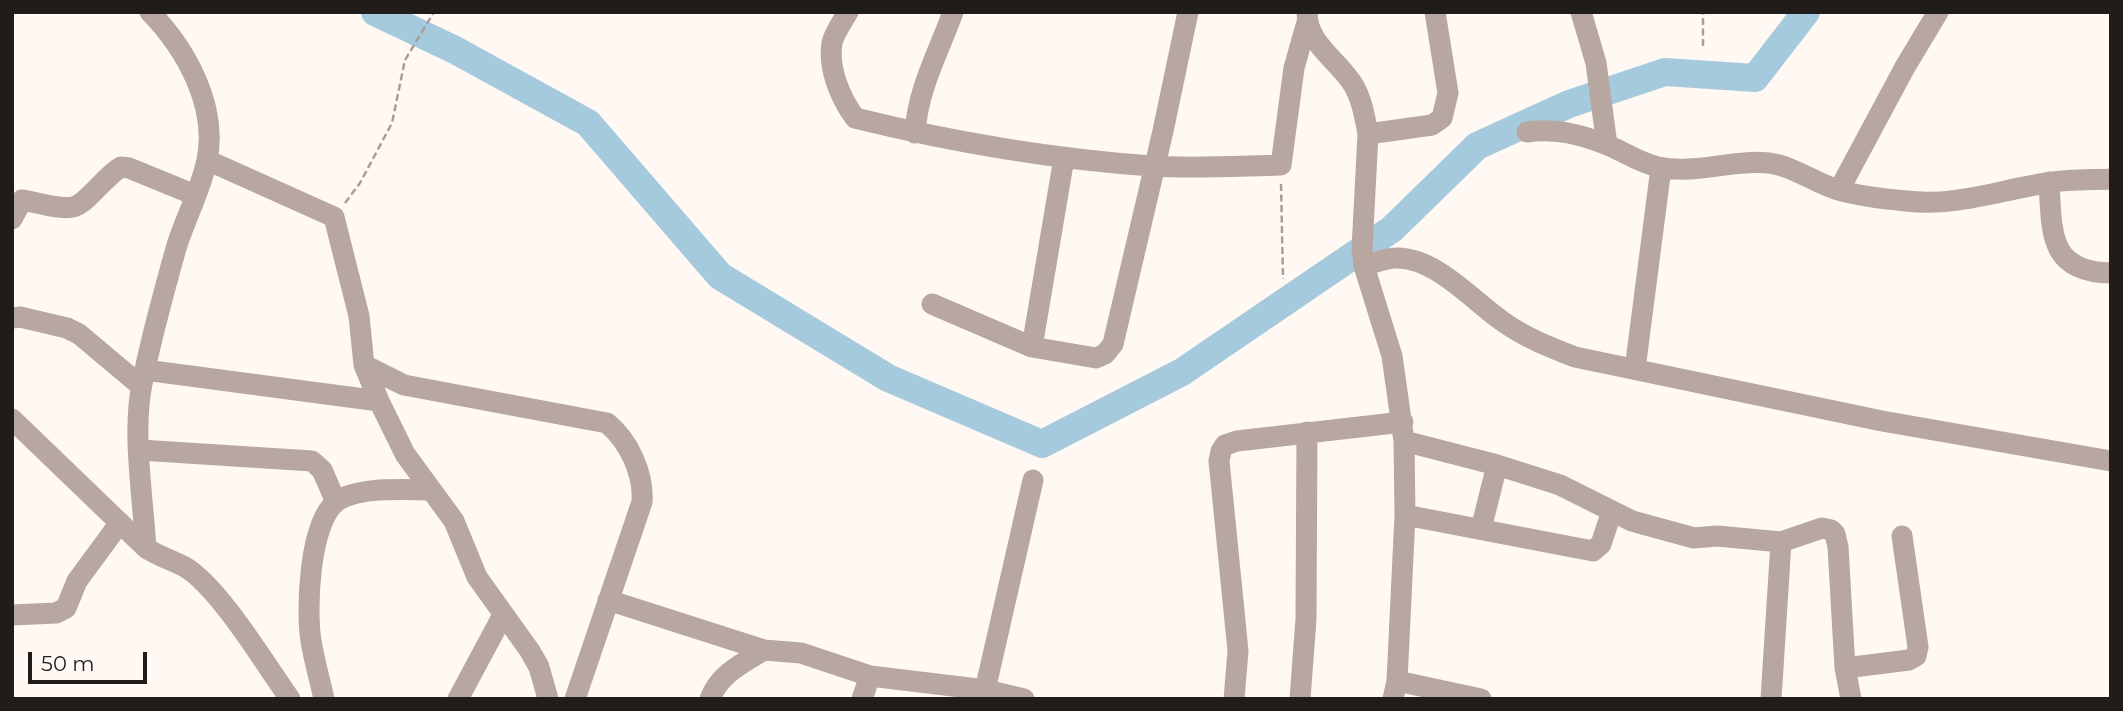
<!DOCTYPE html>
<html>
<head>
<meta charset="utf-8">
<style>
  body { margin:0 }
  #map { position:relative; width:2123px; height:711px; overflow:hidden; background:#fff8f3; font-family:Montserrat,sans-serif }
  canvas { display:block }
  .frame { position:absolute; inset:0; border:14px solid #1f1c1a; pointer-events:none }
  .scale { position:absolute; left:28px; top:652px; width:119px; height:32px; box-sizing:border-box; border:4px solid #1f1c1a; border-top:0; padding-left:9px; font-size:21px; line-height:24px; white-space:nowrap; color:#1f1c1a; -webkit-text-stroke:5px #fff8f3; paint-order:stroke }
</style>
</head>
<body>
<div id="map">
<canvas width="2123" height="711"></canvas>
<div class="frame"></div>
<div class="scale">50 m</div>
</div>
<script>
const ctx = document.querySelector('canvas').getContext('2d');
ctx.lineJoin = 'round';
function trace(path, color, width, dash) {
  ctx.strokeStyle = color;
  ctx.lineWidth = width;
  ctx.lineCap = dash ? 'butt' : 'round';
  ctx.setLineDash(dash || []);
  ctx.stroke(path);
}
trace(new Path2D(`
  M 375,12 L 455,50 L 588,123 L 720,276 L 888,378 L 1042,444 L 1182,372 L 1392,229 L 1477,146 L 1569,104 L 1665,72 L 1755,78 L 1806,12`), '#a6cadd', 28);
trace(new Path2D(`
  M 1703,46 L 1703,12
  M 1281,184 L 1283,279
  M 345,203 L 360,183 L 392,123 L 405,60 L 434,12`), '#a6a09c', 2.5, [7, 3.5]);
trace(new Path2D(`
  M 848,12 C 843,21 834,33 832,43 C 828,69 840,97 855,118 C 952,142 1052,159 1152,166 C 1194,169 1238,166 1281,165 L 1294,68 L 1307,22
  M 1307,12 C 1307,45 1339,60 1354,86 C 1362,100 1365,118 1368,134 L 1362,249 L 1364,266 L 1392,356 L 1404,441 L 1405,515 L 1397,681 L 1393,699
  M 1581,12 L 1596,63 L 1607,145
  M 1527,132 C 1555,128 1579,134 1605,144 C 1623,151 1638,162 1658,167 C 1694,175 1733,159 1769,163 C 1793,166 1815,183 1838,190 C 1859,196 1884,199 1906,201 C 1955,207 2000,190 2047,183 C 2068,179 2090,180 2111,179
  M 915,133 C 918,88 938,54 953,12
  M 1368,134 L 1432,125 L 1442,118 L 1448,93 L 1435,12
  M 207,160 L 334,217 L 359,316 L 364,365 L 379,401 L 405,454 L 454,521 L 477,577 L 530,651 L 539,667 L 548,699
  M 2049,182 C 2052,232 2048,272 2111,273
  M 1839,190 L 1905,67 L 1938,12
  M 12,219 L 22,200 C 37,202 58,210 73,207 C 87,204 105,176 121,167 L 129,168 L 195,195
  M 1364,266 C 1374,263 1386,258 1396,258 C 1435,257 1472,300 1502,321 C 1524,337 1549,347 1575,357 L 1882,421 L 2111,461
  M 932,304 L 1032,347 L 1096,358 L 1105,354 L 1113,344 L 1163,131 L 1188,12
  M 12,318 L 20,317 L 67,328 L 79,334 L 141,386
  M 1032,347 L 1064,158
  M 364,365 L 404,385 L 607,423 C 629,441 644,474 642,502 L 575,699
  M 1635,369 L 1661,168
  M 145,370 L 379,401
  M 12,419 L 146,548 C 158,556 172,560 185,567 C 219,587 265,664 290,699
  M 1404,441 L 1497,465 L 1560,485 L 1632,521 L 1694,538 L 1717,536 L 1781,542 L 1822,528 L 1831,530 L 1835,534 L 1838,547 L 1845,668 L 1851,699
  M 140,450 L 312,461 L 322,470 L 336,502
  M 1405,515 L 1593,551 L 1601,544 L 1612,511
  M 1481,529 L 1497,465
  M 146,548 C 143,498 132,433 142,384 C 151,338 164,291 177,245 C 186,217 201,189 207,160 C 218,106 186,49 150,12
  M 608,600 L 764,650 L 801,653 L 870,676 L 986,690 L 1024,699
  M 12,615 L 56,613 L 66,608 L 77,581 L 119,524
  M 1845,668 L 1909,660 L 1916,656 L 1918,647 L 1902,536
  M 1397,681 L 1481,699
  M 324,699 C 320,680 314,660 311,641 C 306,610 309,523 336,502 C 357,486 405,490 431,490
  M 458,699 L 503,615
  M 710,699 C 719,674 743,663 764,650
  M 862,699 L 870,676
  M 983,699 L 1033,480
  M 1234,699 L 1238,651 L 1219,461 L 1221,451 L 1225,445 L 1237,441 L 1403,422
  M 1300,699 L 1306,619 L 1307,432
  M 1771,699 L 1781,542`), '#b7a7a0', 21);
</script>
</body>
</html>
